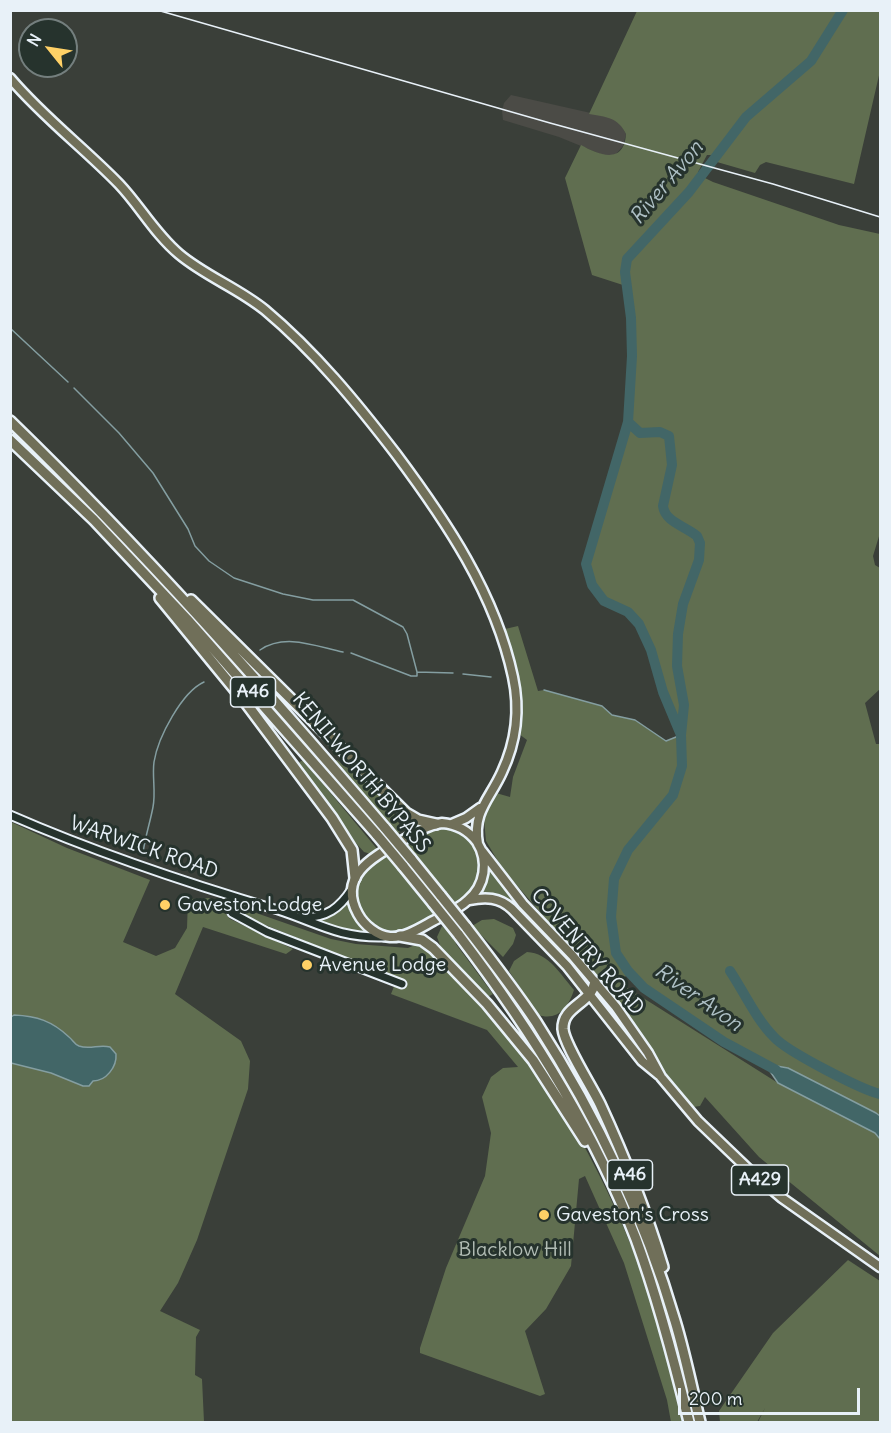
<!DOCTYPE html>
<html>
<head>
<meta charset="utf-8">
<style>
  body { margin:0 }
  #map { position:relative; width:891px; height:1433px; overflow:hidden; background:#3a3f39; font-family:Delius,sans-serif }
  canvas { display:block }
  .frame { position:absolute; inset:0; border:12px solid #e8f1f8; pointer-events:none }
  .north { position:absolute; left:18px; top:18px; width:60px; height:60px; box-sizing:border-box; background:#26332d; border:2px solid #747f7e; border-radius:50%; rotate:300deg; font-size:16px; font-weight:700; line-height:24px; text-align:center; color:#e8f1f8 }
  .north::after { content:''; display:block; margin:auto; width:21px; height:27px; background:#ffd166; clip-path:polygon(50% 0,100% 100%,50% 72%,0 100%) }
  .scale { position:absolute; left:678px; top:1388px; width:182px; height:27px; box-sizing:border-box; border:3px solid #e8f1f8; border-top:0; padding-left:8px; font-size:18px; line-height:21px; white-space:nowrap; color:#e8f1f8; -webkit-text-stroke:4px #26332d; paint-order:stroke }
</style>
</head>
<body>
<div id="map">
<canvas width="891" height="1433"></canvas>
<div class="frame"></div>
<div class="north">N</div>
<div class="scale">200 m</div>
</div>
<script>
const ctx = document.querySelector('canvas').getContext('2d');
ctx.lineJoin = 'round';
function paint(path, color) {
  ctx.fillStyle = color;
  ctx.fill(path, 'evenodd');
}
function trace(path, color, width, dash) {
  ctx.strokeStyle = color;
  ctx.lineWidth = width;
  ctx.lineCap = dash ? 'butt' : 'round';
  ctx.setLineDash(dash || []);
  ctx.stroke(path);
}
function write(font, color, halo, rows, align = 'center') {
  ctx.font = font + ' Delius,sans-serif';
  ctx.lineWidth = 6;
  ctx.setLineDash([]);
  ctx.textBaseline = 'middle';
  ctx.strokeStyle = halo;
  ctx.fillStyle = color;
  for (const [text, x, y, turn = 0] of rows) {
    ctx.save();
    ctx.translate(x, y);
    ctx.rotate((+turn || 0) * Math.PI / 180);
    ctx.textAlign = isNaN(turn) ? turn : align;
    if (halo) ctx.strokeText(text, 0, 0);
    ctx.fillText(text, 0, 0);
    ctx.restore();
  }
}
paint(new Path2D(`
  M 511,95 L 613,118 L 620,123 L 626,134 L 623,146 L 616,154 L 611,156 L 603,155 L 559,137 L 503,120 L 502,111 L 504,103 Z`), '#4b4b46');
paint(new Path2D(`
  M 637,11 L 880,11 L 880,71 L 854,184 L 766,162 L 760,165 L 755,173 L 717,162 L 717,155 L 707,155 L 698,172 L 701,176 L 713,182 L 839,225 L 880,234 L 880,533 L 873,556 L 875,565 L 880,568 L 880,689 L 865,703 L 876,744 L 880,744 L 880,1116 L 788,1068 L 765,1064 L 724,1042 L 644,988 L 628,972 L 621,984 L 778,1083 L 875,1133 L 880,1139 L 880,1256 L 759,1157 L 705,1097 L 700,1106 L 693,1107 L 661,1067 L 619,1004 L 502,868 L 486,841 L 484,819 L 496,793 L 510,797 L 513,777 L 527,740 L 519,734 C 523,697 515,664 505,629 L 518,626 L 538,691 L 544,690 L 602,706 L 612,715 L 635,720 L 666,741 L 681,735 L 663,692 L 651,650 L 639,624 L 628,612 L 604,601 L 592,585 L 586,564 L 628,422 L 632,356 L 631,318 L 626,286 L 592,275 L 565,178 L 581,145 C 599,155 624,165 626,134 C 618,117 606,117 589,114 Z
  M 303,760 L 378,850 L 371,854 L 364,852 L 355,842 L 298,763 Z
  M 337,760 C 358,776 394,803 401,829 L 397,836 L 333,762 Z
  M 11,822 L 67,848 L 150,880 L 123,942 L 156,956 L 175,948 L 187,928 L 188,899 L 210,898 L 217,903 L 230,919 L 293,949 L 286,954 L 203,927 L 175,994 L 241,1041 L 250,1061 L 248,1089 L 197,1240 L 178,1283 L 160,1311 L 200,1330 L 196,1337 L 195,1375 L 202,1379 L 204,1422 L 11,1422 Z
  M 440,827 C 446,828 453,828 458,831 C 479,842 487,870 473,890 C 465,901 415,928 401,931 C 368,936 341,893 364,869 C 372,861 411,838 422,832 C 428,829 434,828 440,827 Z
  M 488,865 L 524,912 L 558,948 L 586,982 L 521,913 L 478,895 Z
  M 349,900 L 355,917 L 369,933 L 345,929 L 313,920 L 334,914 Z
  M 239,907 L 331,939 L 356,944 L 408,948 L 417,944 C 448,962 471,992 494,1020 C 506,1033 519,1047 530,1061 C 604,1160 661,1302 685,1422 L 671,1422 L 667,1400 L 624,1263 L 585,1176 L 579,1179 L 571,1266 L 546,1309 L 525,1331 L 545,1394 L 540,1396 L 420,1353 L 420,1348 L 446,1268 L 485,1176 L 491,1133 L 482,1097 L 491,1077 L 503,1068 L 518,1067 L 487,1030 L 391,994 L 397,979 L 251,919 L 237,909 Z
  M 494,919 L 513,928 L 516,935 L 513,944 L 503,957 L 472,926 L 482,920 Z
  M 442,926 L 454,937 L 456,944 L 493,994 L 486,998 L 441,948 L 437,937 Z
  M 527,952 C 549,953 561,975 574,990 C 568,1008 558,1021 538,1015 L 509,971 L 514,961 Z
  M 599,996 C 611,1003 640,1047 647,1061 L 598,998 Z
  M 848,1260 L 880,1281 L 880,1422 L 758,1422 L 765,1408 L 757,1422 L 720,1422 L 719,1411 L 773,1333 Z`), '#606e50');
const water = new Path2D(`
  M 14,1015 C 37,1016 52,1021 69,1037 C 73,1040 74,1044 79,1046 C 90,1050 99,1044 110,1047 L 116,1054 C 117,1067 106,1081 93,1081 L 89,1086 L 83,1086 L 51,1073 L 11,1063 L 11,1017 Z
  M 765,1064 L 788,1068 L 876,1113 L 880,1116 L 880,1139 L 875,1133 L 778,1083 Z`);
paint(water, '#426667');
trace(water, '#849ea1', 1.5);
trace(new Path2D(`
  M 10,328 L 68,382
  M 74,388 L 119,433 L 153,473 L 188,529 L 195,546 L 209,561 L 234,578 L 283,594 L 313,600 L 353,600 L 403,627 L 407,634 L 417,672
  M 260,650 C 285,633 315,646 343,652
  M 351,653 L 411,676 L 417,676 L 417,672 L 453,673
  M 463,674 L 491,677
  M 544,690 L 602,706 L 612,715 L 635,720 L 666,741 L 681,735
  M 143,853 C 145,837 150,823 153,807 C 156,792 152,777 154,762 C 158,737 182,692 204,682`), '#849ea1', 1.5);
trace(new Path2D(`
  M 628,422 L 640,433 L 660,432 L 669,436 L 672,465 L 663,506 C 665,522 685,526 697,536 L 700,543 L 699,560 L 683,604 L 678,634 L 677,666 L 684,705 L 681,735 L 682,766 L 673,795 L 628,850 L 614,879 L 611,917 L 616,953 L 628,971 L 644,988 L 724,1042 L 776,1070
  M 681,735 L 663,692 L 651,650 L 639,624 L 628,612 L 604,601 L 592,585 L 586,564 L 628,422 L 632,356 L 631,318 L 625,272 L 627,259 L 689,192 L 746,117 L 811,61 L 843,10
  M 730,971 C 744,992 756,1019 774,1037 C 786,1051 862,1090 880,1094`), '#426667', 10);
const minor = new Path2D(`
  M 10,815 C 97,853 187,883 278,910 C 318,923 338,938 383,937
  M 233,897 L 230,908 L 232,913 L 267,932 L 402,984
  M 303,918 C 327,917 339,909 352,889`);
const major = new Path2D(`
  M 10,78 C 43,117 83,147 119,184 C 140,206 155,234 179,254 C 205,276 238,288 265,310 C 315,352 356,402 396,454 C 446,521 495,593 513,677 C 520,709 516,742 502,772 C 490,799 472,812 478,844
  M 442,823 C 456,824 469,831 477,842 C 489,861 485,886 468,900 C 459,909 444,915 433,921 C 420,928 405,938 390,937 C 377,936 364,925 358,914 C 337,876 373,857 400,842 C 413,834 427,825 442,823 Z
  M 452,824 L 466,818 L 480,808
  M 482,851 L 523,904 L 572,955 L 616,1007 L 648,1053 L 661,1077 L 698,1121 L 747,1168 L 782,1198 L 880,1267
  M 469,900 C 486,897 499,897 512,909 L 567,966 L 642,1061 L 659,1075`);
const highway = new Path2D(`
  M 10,421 C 143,550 265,688 385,828
  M 10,440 L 94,520 L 187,619 L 377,835
  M 160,598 L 246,703 L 332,818 L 352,850 L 355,878
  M 191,600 L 406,813 L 418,820 L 436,824
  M 411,859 L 441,896
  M 403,866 L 433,903
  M 466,927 C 490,958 514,989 536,1022 C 595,1114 644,1215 675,1321 C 685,1354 692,1389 700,1422
  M 458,934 C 530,1028 593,1128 636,1239 C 658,1299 674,1360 689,1422
  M 400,936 L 422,940 L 433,948 L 487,1004 L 533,1060 L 585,1141
  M 595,982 C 591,1004 562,1006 563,1029 C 564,1044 592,1087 600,1104 C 624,1156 646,1211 663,1267`);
trace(minor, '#e8f1f8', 11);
trace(major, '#e8f1f8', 13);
trace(highway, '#e8f1f8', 14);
trace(minor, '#26332d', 7);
trace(major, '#706f59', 8);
trace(highway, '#706f59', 9);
trace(new Path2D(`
  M 157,10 L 550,123 L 773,184 L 880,217`), '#e8f1f8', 1.5);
const highwayBridge = new Path2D(`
  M 385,828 L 411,859
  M 377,835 L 403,866
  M 441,896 L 466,927
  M 433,903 L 458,934`);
trace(highwayBridge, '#e8f1f8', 14, []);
trace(highwayBridge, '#706f59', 9);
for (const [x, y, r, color] of [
  [165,905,6,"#ffd166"],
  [307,965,6,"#ffd166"],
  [544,1215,6,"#ffd166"]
]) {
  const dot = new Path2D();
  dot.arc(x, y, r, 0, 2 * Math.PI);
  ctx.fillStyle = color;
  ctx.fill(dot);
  trace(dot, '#26332d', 2);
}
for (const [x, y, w] of [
  [253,692,45],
  [630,1175,45],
  [760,1180,57]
]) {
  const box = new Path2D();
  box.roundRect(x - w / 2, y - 15, w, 30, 4.5);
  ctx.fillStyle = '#26332d';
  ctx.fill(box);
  trace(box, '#e8f1f8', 1.5);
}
write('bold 18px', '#e8f1f8', null, [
  ["A46",253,692],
  ["A46",630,1175],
  ["A429",760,1180]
]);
write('20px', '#e8f1f8', '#26332d', [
  ["KENILWORTH BYPASS",361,773,50],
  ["WARWICK ROAD",144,848,19],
  ["COVENTRY ROAD",587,952,49]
]);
write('20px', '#e8f1f8', '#26332d', [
  ["Gaveston Lodge",177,905],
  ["Avenue Lodge",319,965],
  ["Gaveston's Cross",556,1215]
], 'left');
write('20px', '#b2bdb5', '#26332d', [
  ["Blacklow Hill",515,1250]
]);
write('italic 21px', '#aec0c5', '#26332d', [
  ["River Avon",667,183,-50],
  ["River Avon",698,998,35]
]);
</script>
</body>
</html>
